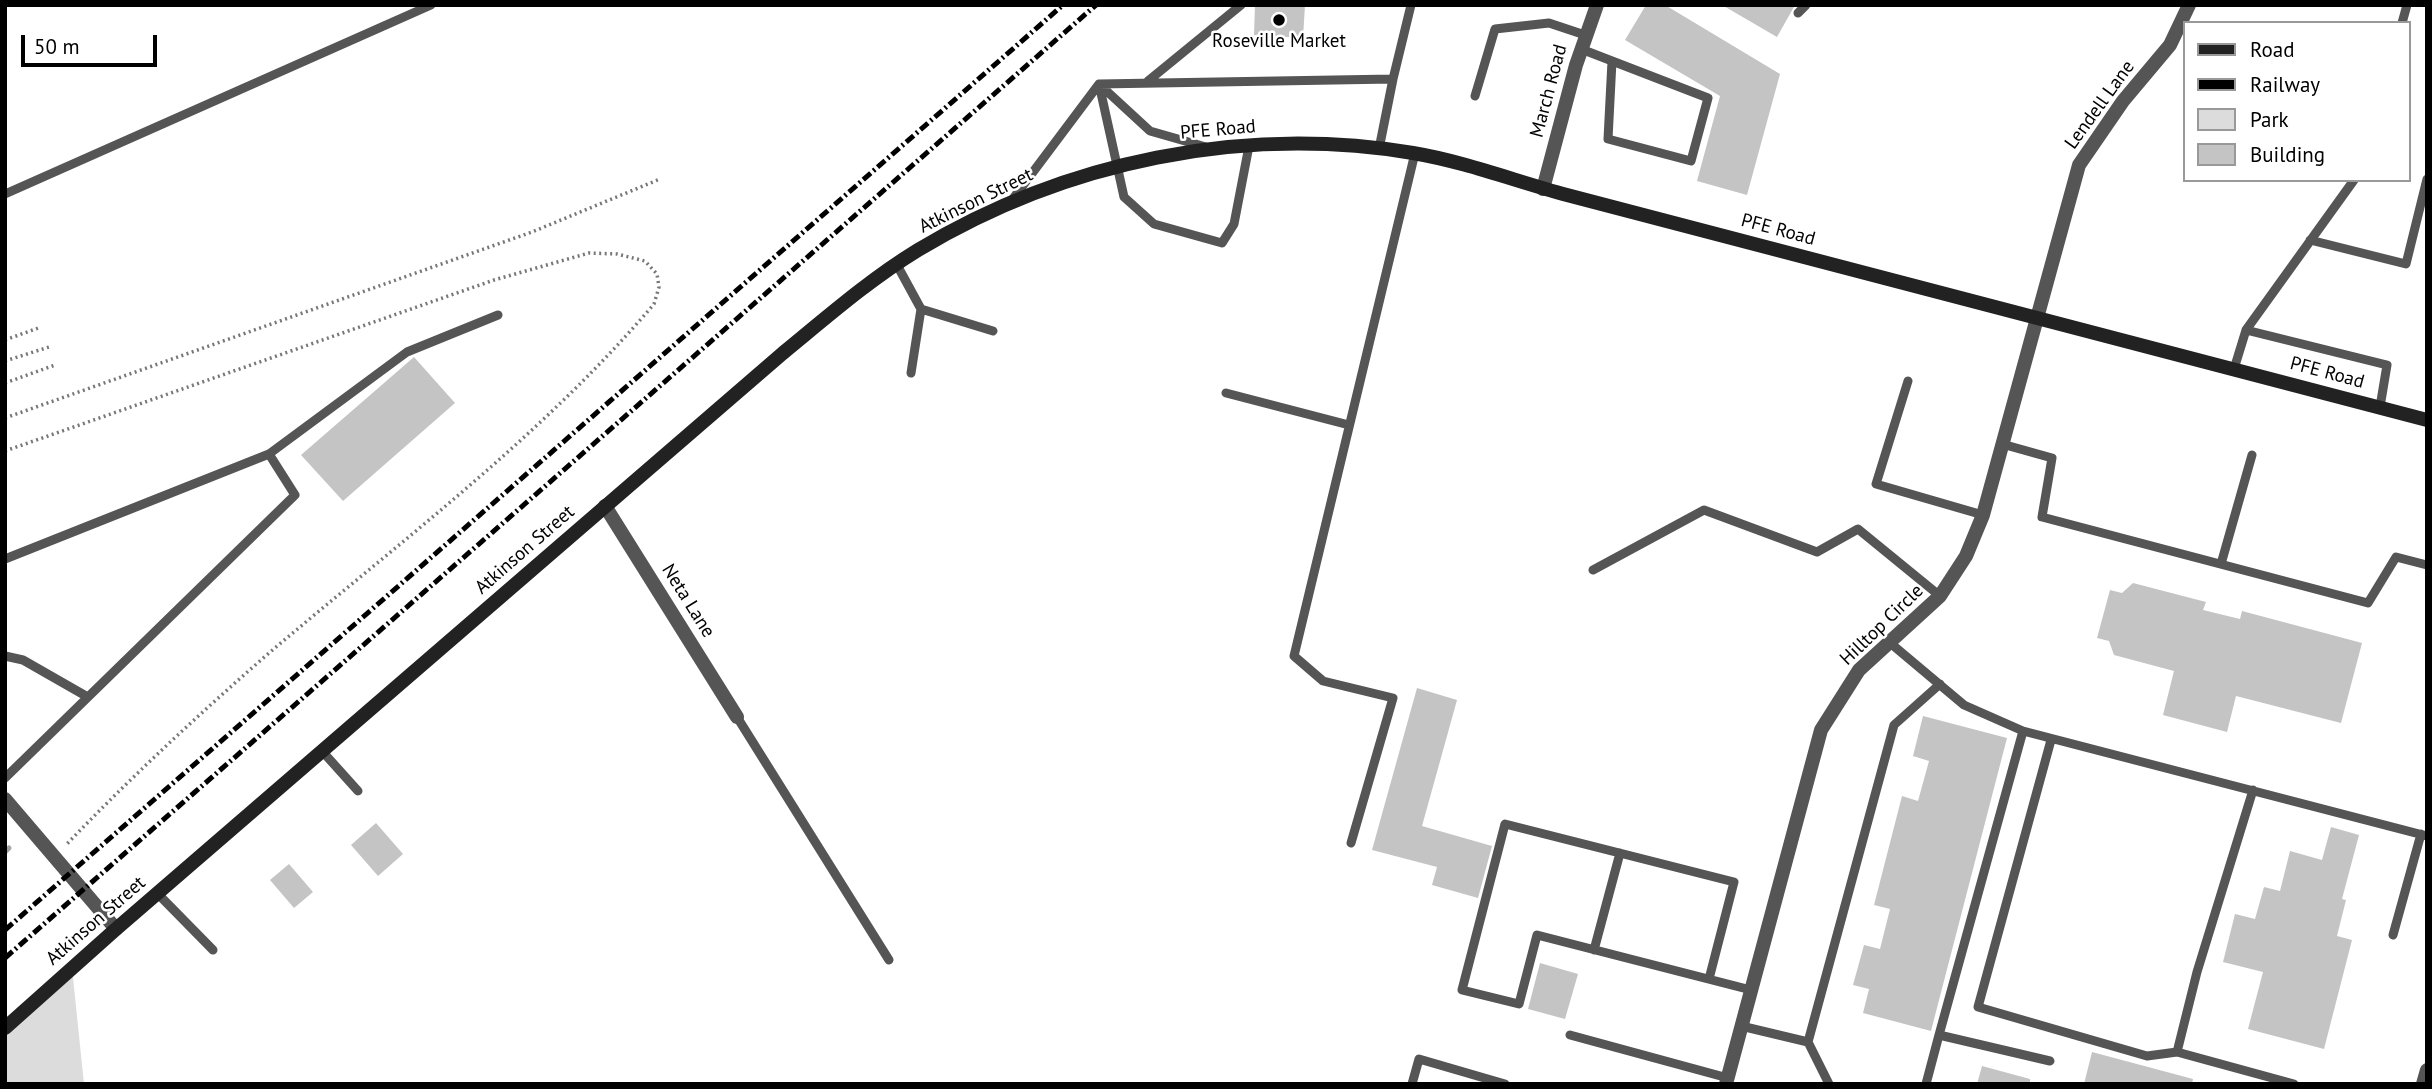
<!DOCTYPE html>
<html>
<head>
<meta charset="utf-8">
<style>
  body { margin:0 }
  #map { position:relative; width:2432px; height:1089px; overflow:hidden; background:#fff; font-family:"PT Sans",sans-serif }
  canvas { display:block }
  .frame { position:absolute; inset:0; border:7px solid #000; pointer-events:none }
  .legend { position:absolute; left:2183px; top:21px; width:228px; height:161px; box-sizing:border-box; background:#fff; border:2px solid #999; margin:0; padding:9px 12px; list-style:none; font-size:21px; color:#000 }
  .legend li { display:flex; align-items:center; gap:14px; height:35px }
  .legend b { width:35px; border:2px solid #999 }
  .scale { position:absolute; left:21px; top:35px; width:136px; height:32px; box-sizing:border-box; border:4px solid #000; border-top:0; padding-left:9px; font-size:21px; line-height:24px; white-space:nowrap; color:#000; -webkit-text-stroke:5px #fff; paint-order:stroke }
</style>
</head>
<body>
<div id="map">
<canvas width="2432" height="1089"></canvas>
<div class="frame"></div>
<ul class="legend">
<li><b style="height:9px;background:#222"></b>Road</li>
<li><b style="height:9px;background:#000"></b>Railway</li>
<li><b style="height:19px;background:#dcdcdc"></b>Park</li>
<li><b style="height:19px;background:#c4c4c4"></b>Building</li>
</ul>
<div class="scale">50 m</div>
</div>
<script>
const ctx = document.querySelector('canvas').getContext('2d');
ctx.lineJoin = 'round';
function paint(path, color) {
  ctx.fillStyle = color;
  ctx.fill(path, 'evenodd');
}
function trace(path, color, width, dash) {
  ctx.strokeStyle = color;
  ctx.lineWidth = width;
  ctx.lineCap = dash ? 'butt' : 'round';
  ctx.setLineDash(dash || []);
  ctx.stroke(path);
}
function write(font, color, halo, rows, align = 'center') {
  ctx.font = font + ' "PT Sans",sans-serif';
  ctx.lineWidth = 5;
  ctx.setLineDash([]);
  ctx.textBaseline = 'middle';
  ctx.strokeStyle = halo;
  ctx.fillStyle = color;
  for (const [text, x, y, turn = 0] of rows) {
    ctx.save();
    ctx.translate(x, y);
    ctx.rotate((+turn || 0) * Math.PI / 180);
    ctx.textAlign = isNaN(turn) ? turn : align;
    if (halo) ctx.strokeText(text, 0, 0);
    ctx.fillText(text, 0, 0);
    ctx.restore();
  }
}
paint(new Path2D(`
  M 72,968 L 84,1084 L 5,1084 L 5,1027 Z`), '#dcdcdc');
trace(new Path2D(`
  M 5,852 L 9,848`), '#a3a3a3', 5);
paint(new Path2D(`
  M 1255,5 L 1305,5 L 1303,38 L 1254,35 Z
  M 1646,5 L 1665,5 L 1780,74 L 1747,195 L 1697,181 L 1720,96 L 1625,40 Z
  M 1722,5 L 1795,5 L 1777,37 Z
  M 414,357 L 455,403 L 343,501 L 301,455 Z
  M 2133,583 L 2206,602 L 2203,610 L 2240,619 L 2242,611 L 2362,643 L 2341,723 L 2236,696 L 2227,732 L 2163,715 L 2174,671 L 2114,655 L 2109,641 L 2097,638 L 2110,590 L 2122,593 Z
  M 1417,688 L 1457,700 L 1422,826 L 1492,846 L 1478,898 L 1432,885 L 1437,867 L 1372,850 Z
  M 1923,716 L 2007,738 L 1931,1031 L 1863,1013 L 1869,989 L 1853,985 L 1864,945 L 1880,949 L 1890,909 L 1874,905 L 1902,796 L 1918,801 L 1929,761 L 1913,756 Z
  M 376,823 L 403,854 L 378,876 L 351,845 Z
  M 2331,827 L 2359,835 L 2342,899 L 2346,900 L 2337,936 L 2352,940 L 2324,1049 L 2248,1029 L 2263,972 L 2223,962 L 2235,914 L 2255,919 L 2264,887 L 2280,891 L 2290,851 L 2322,860 Z
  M 289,864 L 313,892 L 294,908 L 270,880 Z
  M 1540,963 L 1578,974 L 1565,1019 L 1528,1009 Z
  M 2092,1052 L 2193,1079 L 2192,1084 L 2084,1084 Z
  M 1982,1066 L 2030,1079 L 2030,1084 L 1977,1084 Z`), '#c4c4c4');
trace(new Path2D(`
  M 5,340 L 41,327
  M 5,361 L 49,347
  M 5,383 L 55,365
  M 5,418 L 532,232 L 660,179
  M 5,451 L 494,280 L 589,253 L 617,254 L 645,261 L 657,274 L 659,287 L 654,304 C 542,436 401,541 269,653 C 198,715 130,778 65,846`), '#777', 3.5, [2, 3.5]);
trace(new Path2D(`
  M 1798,13 L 1806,5
  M 2402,23 L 2407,5
  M 1581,49 L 1708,98 L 1691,161 L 1608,139 L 1612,61
  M 1393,79 L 1411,5
  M 1148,81 L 1241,5
  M 1475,96 L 1495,29 L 1549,23 L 1585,35
  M 1249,146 L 1234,224 L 1222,243 L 1154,224 L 1124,197 L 1099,84 L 1393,79 L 1379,149
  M 2354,180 L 2246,330 L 2387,365 L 2380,407
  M 5,194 L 431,5
  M 1012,200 L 1099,84 L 1150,131 L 1206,147
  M 2310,240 L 2406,264 L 2427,179
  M 897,265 L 921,309 L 911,373
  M 921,309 L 993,331
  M 2234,369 L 2246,330
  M 1908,381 L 1876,484 L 1983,515
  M 1226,393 L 1349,425
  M 2002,444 L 2052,458 L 2042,517 L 2368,603 L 2396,557 L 2427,565
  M 5,559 L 269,454 L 407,352 L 498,315
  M 2221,564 L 2252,455
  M 1593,570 L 1704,510 L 1817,552 L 1858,529 L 1940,596
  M 1889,642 L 1964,705 L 2023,731 L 2427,836
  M 5,656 L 23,660 L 86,696
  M 737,717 L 889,960
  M 2023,731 L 1939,1035 L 2050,1061
  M 2051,740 L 1978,1007 L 2147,1056 L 2177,1052
  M 322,751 L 358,791
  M 5,778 L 295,495 L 269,454
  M 2253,790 L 2197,972 L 2177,1052 L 2294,1084
  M 1351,843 L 1393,698 L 1323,681 L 1294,656 L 1415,153
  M 157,893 L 213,950
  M 2393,935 L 2421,834
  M 1594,950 L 1620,853
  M 1709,979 L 1734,882 L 1505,824 L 1462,990 L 1519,1004 L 1537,935 C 1608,953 1679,972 1751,990
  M 1741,1026 L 1808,1042 L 1894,725 L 1940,684
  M 1570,1035 L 1728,1078
  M 1808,1042 L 1829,1084
  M 1412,1084 L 1419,1059 L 1505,1084
  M 1926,1084 L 1939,1035`), '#555', 9);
trace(new Path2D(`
  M 1543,189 L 1576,65 L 1597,5
  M 605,506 L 737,717
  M 5,799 L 116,929
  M 1726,1084 L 1821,730 L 1859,670 L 1940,596 L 1966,556 L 1983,515 L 2079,165 L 2123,101 L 2170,45 L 2189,5
  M 2423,1084 L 2427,1070`), '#555', 14);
trace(new Path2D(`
  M 5,1028 L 116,929 L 783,353 C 827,317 869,280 918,250 C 1066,161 1242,125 1413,153 C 1466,162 1515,181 1567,195 L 2427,420`), '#222', 14);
trace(new Path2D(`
  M 5,930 L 1063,5
  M 5,958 L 1096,5`), '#000', 5, [10, 3.5, 2, 3.5]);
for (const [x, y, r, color] of [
  [1279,20,7,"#000"]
]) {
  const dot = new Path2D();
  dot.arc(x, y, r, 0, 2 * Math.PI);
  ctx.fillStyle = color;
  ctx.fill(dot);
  trace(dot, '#fff', 2.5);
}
write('19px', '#000', '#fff', [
  ["Roseville Market",1279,42]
]);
write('19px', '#000', '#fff', [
  ["March Road",1549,91,-75],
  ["Lendell Lane",2100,105,-54],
  ["PFE Road",1218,130,-5],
  ["Atkinson Street",976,201,-26],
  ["PFE Road",1778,230,15],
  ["PFE Road",2327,373,15],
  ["Atkinson Street",525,550,-41],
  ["Neta Lane",688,601,58],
  ["Hilltop Circle",1882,625,-44],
  ["Atkinson Street",96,921,-41]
]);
</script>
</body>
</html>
